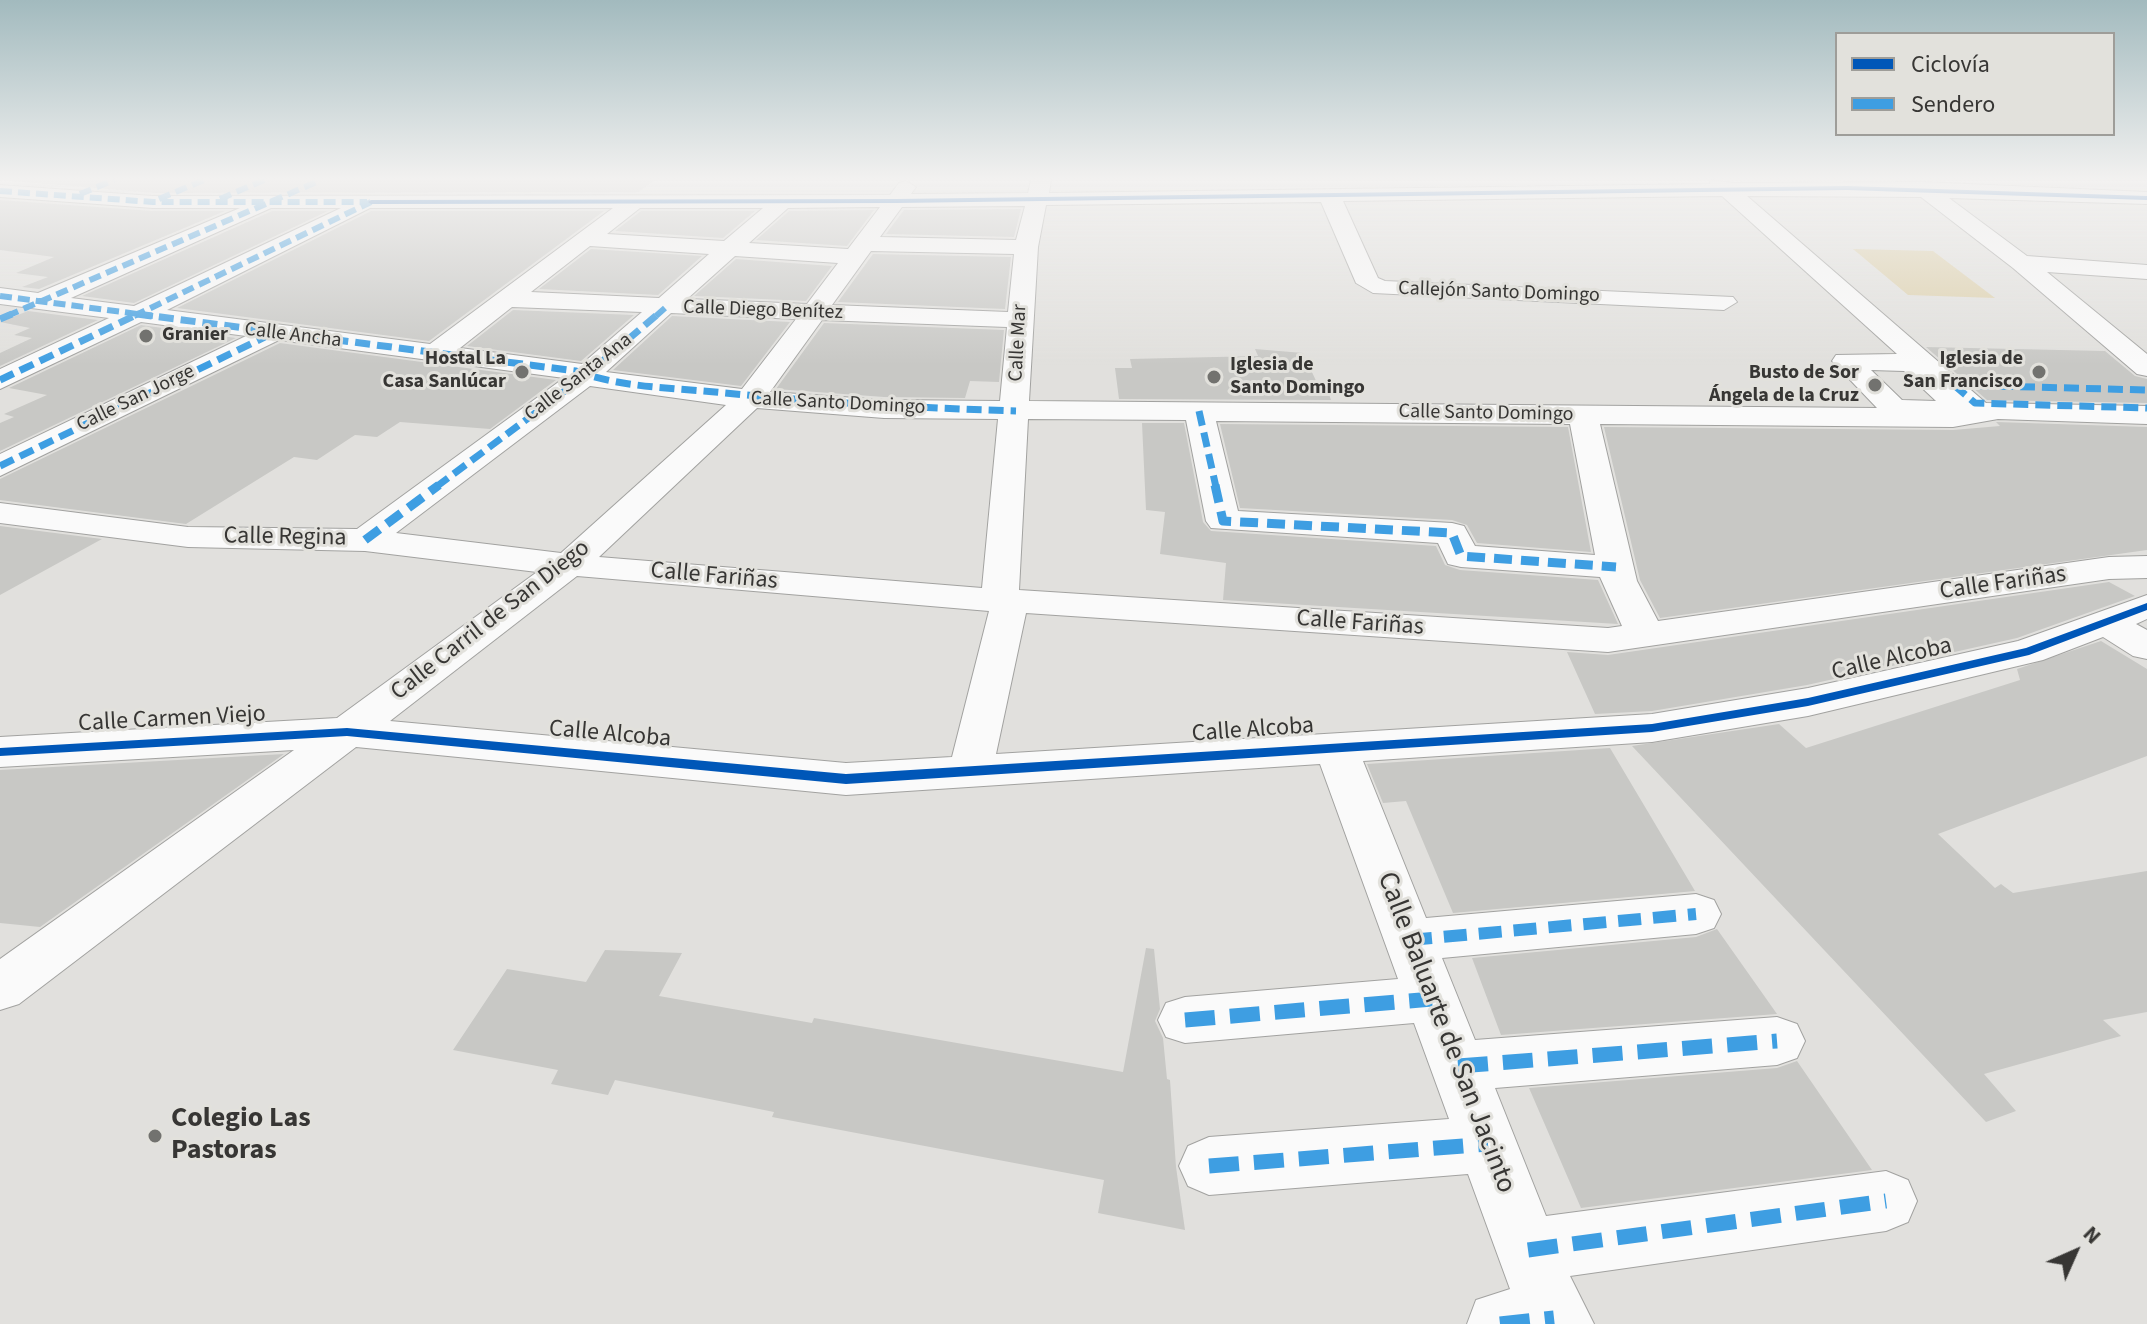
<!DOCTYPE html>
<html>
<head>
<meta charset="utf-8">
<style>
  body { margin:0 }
  #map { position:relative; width:2147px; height:1324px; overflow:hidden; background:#e1e0dd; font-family:"Source Sans 3",sans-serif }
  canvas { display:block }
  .legend { position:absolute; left:1835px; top:32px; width:280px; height:104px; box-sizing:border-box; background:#e2e1dc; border:2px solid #9e9d99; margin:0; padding:10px 14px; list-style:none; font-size:24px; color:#373634 }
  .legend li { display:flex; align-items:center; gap:16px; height:40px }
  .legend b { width:40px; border:2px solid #9e9d99 }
  .north { position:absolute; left:2035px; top:1212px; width:80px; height:80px; -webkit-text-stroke:6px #e2e1dc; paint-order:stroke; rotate:45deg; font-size:22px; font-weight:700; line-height:32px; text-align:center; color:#373634 }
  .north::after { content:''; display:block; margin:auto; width:28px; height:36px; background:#373634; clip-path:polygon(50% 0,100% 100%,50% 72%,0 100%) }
</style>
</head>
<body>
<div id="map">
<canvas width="2147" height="1324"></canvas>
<ul class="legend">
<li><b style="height:10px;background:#0057b8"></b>Ciclovía</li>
<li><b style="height:10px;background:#3e9ee2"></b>Sendero</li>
</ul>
<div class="north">N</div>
</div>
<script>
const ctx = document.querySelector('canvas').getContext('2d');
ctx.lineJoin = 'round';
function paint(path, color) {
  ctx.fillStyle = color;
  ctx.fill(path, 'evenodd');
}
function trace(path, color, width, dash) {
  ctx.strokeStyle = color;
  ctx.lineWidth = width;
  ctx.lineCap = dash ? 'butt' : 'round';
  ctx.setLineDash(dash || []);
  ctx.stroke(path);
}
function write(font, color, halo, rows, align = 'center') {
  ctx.font = font + ' "Source Sans 3",sans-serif';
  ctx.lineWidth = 6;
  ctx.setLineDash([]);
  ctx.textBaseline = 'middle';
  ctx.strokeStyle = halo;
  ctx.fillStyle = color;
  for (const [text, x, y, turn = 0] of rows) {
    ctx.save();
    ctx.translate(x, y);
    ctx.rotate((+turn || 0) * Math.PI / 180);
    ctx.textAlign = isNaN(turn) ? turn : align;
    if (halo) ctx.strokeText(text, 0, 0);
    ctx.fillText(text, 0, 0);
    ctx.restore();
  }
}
paint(new Path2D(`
  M 1853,249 L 1933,251 L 1995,298 L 1908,295 Z`), '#dccfaa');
paint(new Path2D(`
  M 0,180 L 655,180 L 639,192 L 153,193 Z
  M 0,200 L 153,211 L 225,211 L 39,289 L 22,287 L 48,277 L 16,273 L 54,257 L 0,250 Z
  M 1021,209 L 1014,237 L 886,234 L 904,210 Z
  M 874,210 L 847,246 L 756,240 L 789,211 Z
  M 272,211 L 328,211 L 134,303 L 82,296 Z
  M 371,211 L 604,211 L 429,341 L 177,308 Z
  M 641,211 L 755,211 L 723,238 L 615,231 Z
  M 591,249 L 702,256 L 658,295 L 539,289 Z
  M 873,254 L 1011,257 L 1005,309 L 838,302 Z
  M 736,259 L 832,266 L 806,301 L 694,296 Z
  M 513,310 L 634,315 L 581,361 L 467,346 Z
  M 28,311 L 98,320 L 0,366 L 0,353 L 32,338 L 14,335 L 30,328 L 0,322 Z
  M 672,316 L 790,322 L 741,386 L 613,370 Z
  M 824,323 L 1004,330 L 999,382 L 970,381 L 965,398 L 884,397 L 776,389 Z
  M 141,325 L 236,338 L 0,451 L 0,423 L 14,417 L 4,414 L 47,395 L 9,388 Z
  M 280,343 L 556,380 L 490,429 L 400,422 L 377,437 L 355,435 L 317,460 L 294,457 L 186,524 L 0,500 L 0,479 Z
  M 1926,347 L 2105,351 L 2135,376 L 2147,379 L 2147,403 L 1987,400 Z
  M 1255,349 L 1303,353 L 1318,385 L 1326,385 L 1331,400 L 1119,399 L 1115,368 L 1132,368 L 1130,359 L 1258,356 Z
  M 1996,422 L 2147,427 L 2147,550 L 1660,618 L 1640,580 L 1604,427 L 1953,430 L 2000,426 Z
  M 1142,423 L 1184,423 L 1203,522 L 1211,531 L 1436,546 L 1445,565 L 1460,570 L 1598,580 L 1618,624 L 1223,600 L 1226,563 L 1160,554 L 1165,512 L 1146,510 Z
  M 1220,424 L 1568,427 L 1591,552 L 1477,543 L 1467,525 L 1452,520 L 1240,508 Z
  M 0,526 L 102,539 L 0,595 Z
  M 2109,582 L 2135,596 L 2017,638 L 1807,685 L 1652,711 L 1595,714 L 1567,652 L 1608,655 Z
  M 2101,641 L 2147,669 L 2147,756 L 1938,834 L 1995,888 L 2001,884 L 2013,893 L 2147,871 L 2147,1012 L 2103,1020 L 2121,1036 L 1984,1074 L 2016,1111 L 1986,1122 L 1632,746 L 1779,724 L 1806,748 L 2020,680 L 2017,669 Z
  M 1610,748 L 1695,891 L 1453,913 L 1406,801 L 1383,803 L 1367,764 Z
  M 284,754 L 40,927 L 0,923 L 0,770 Z
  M 1717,929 L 1777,1014 L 1501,1035 L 1472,958 L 1696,937 Z
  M 1146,948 L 1154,949 L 1160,1009 L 1155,1021 L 1163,1038 L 1167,1079 L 1170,1080 L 1176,1167 L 1185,1230 L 1098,1213 L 1104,1180 L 772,1117 L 774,1112 L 615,1080 L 608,1095 L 551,1084 L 558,1070 L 453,1050 L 507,969 L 586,982 L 605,950 L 682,953 L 659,996 L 812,1023 L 814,1018 L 1123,1072 Z
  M 1797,1061 L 1872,1170 L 1581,1208 L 1529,1088 L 1777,1068 Z`), '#c8c8c5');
const minor = new Path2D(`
  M 1031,180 L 1051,180 L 1049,193 L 1710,184 L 1710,180 L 1733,183 L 1923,182 L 2147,192 L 2147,204 L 1949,198 L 2027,256 L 2147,265 L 2147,279 L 2047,272 L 2147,354 L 2147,376 L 2137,374 L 2013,268 L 1921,197 L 1747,196 L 1986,403 L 2147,406 L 2147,424 L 1998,419 L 1953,427 L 1600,424 L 1637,581 L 1658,621 L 2109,557 L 2147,556 L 2147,578 L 2109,579 L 1608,652 L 1026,613 L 996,754 L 1652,714 L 1808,688 L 2018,641 L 2147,595 L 2147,619 L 2136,624 L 2147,630 L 2147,659 L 2133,656 L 2103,637 L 2043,660 L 1808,716 L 1652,742 L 1363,761 L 1426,918 L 1696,894 L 1714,900 L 1721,914 L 1714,928 L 1696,934 L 1442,958 L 1475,1040 L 1777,1017 L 1797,1024 L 1805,1041 L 1797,1058 L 1777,1065 L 1495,1088 L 1546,1216 L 1886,1171 L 1908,1180 L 1917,1201 L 1908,1222 L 1886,1231 L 1570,1276 L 1594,1324 L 1467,1324 L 1476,1300 L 1510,1289 L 1468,1174 L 1209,1195 L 1188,1186 L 1179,1166 L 1188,1146 L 1209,1137 L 1449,1119 L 1414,1023 L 1185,1043 L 1166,1037 L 1158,1020 L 1166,1003 L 1185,997 L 1398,979 L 1320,764 L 846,795 L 356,747 L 19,1004 L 0,1010 L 0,959 L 294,750 L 0,767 L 0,737 L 337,718 L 537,572 L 365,551 L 188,547 L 0,523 L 0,503 L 188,527 L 357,529 L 564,378 L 279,340 L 0,476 L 0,454 L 246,336 L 141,322 L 0,389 L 0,369 L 109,318 L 0,304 L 0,288 L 38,293 L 240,208 L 153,208 L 0,197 L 0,185 L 153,196 L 890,195 L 899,183 L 906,181 L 916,187 L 911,194 L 1028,193 ZM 1722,196 L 1897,354 L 1836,355 L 1832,361 L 1877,408 L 1029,401 L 1038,247 L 1046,205 L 1321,202 L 1356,283 L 1373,293 L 1724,310 L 1737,302 L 1733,297 L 1385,281 L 1378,278 L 1343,201 ZM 1025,206 L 1016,240 L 880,237 L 902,207 ZM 880,207 L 848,249 L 749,243 L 788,208 ZM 271,208 L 341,208 L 134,306 L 71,298 ZM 370,208 L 613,208 L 430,344 L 167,310 ZM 640,208 L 763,208 L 724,241 L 607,234 ZM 590,246 L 709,254 L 659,298 L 531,292 ZM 871,251 L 1014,254 L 1008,312 L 832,305 ZM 735,256 L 838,263 L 807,304 L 687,299 ZM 512,307 L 642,312 L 582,364 L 460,348 ZM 671,313 L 796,319 L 742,389 L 606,372 ZM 822,320 L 1007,327 L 1000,401 L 884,400 L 770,392 ZM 1871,370 L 1904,371 L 1936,401 L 1902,400 ZM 590,386 L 726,405 L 561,553 L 396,533 ZM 757,408 L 884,418 L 998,419 L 982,588 L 599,557 ZM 1028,419 L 1186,420 L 1206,521 L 1211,528 L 1438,543 L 1448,564 L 1461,567 L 1600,577 L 1622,626 L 1608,628 L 1019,590 ZM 1216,421 L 1570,424 L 1595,555 L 1475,546 L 1464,526 L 1452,523 L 1238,511 ZM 577,576 L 989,611 L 952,757 L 846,763 L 390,721 Z`);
trace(minor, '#a2a2a0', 2);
paint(minor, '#fafafa');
trace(new Path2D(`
  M 0,191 L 153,202 L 367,202
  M 80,194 L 114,180
  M 159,199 L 204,180
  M 220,199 L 264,180
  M 0,296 L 153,316
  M 7,316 L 321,180
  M 134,316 L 371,202
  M 656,316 L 665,308`), '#3e9ee2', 6, [12, 6]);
trace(new Path2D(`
  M 137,314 L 576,371 C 619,387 670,388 715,392 C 815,402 915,408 1016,411
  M 0,319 L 12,314
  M 0,380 L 138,314
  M 1954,385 L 1975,403 L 2147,408
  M 1954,385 L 2147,390
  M 1199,411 L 1216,487
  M 0,466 L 273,333
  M 436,487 L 586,375 L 658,314`), '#3e9ee2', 7, [15, 7]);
trace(new Path2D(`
  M 1215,485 L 1223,521 L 1452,533 L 1461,556 L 1616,567
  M 365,540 L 439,485`), '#3e9ee2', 9, [18, 9]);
trace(new Path2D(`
  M 1409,940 L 1696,914`), '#3e9ee2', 12, [23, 12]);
trace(new Path2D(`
  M 1185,1020 L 1432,999
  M 1458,1066 L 1777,1041
  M 1209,1166 L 1488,1144
  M 1528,1250 L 1886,1201
  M 1500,1324 L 1554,1318`), '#3e9ee2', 15, [30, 15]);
paint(new Path2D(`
  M 1847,186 L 2147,196 L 2147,200 L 1847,190 L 896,203 L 371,204 L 368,202 L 371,200 L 896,199 Z
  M 2147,603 L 2147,610 L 2029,655 L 1808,706 L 1652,732 L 846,784 L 347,736 L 0,756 L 0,748 L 347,728 L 846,774 L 1652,724 L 1808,698 L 2026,648 Z`), '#0057b8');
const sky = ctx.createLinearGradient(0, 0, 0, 365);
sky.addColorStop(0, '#a2babe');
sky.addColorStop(0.49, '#f2f1f0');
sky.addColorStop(1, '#f2f1f000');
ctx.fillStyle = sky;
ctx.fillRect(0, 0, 2147, 365);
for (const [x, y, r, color] of [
  [146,336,8,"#72726f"],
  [522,372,8,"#72726f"],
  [2039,372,8,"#72726f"],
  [1214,377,8,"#72726f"],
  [1875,385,8,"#72726f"],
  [155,1136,8,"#72726f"]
]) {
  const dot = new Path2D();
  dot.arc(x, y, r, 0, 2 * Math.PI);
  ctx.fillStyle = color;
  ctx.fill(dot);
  trace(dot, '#e2e1dc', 3);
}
write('20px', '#373634', '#e2e1dc', [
  ["Callejón Santo Domingo",1499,293,2],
  ["Calle Diego Benítez",763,311,2],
  ["Calle Ancha",293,336,7],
  ["Calle Mar",1019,343,-87],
  ["Calle Santa Ana",579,378,-38],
  ["Calle San Jorge",136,399,-26],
  ["Calle Santo Domingo",838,404,3],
  ["Calle Santo Domingo",1486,414,1]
]);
write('bold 20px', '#373634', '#e2e1dc', [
  ["Granier",162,336,"left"],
  ["Hostal La",506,360],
  ["Casa Sanlúcar",506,383],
  ["Iglesia de",2023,360],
  ["San Francisco",2023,383],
  ["Iglesia de",1230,366,"left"],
  ["Santo Domingo",1230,389,"left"],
  ["Busto de Sor",1859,374],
  ["Ángela de la Cruz",1859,397]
], 'right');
write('24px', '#373634', '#e2e1dc', [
  ["Calle Regina",285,538,1],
  ["Calle Fariñas",714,577,5],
  ["Calle Fariñas",2003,584,-8],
  ["Calle Carril de San Diego",491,621,-38],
  ["Calle Fariñas",1360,624,4],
  ["Calle Alcoba",1892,660,-13],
  ["Calle Carmen Viejo",172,720,-3],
  ["Calle Alcoba",1253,731,-4],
  ["Calle Alcoba",610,735,5]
]);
write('28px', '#373634', '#e2e1dc', [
  ["Calle Baluarte de San Jacinto",1445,1033,69]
]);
write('bold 28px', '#373634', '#e2e1dc', [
  ["Colegio Las",171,1120],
  ["Pastoras",171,1152]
], 'left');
</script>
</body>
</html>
